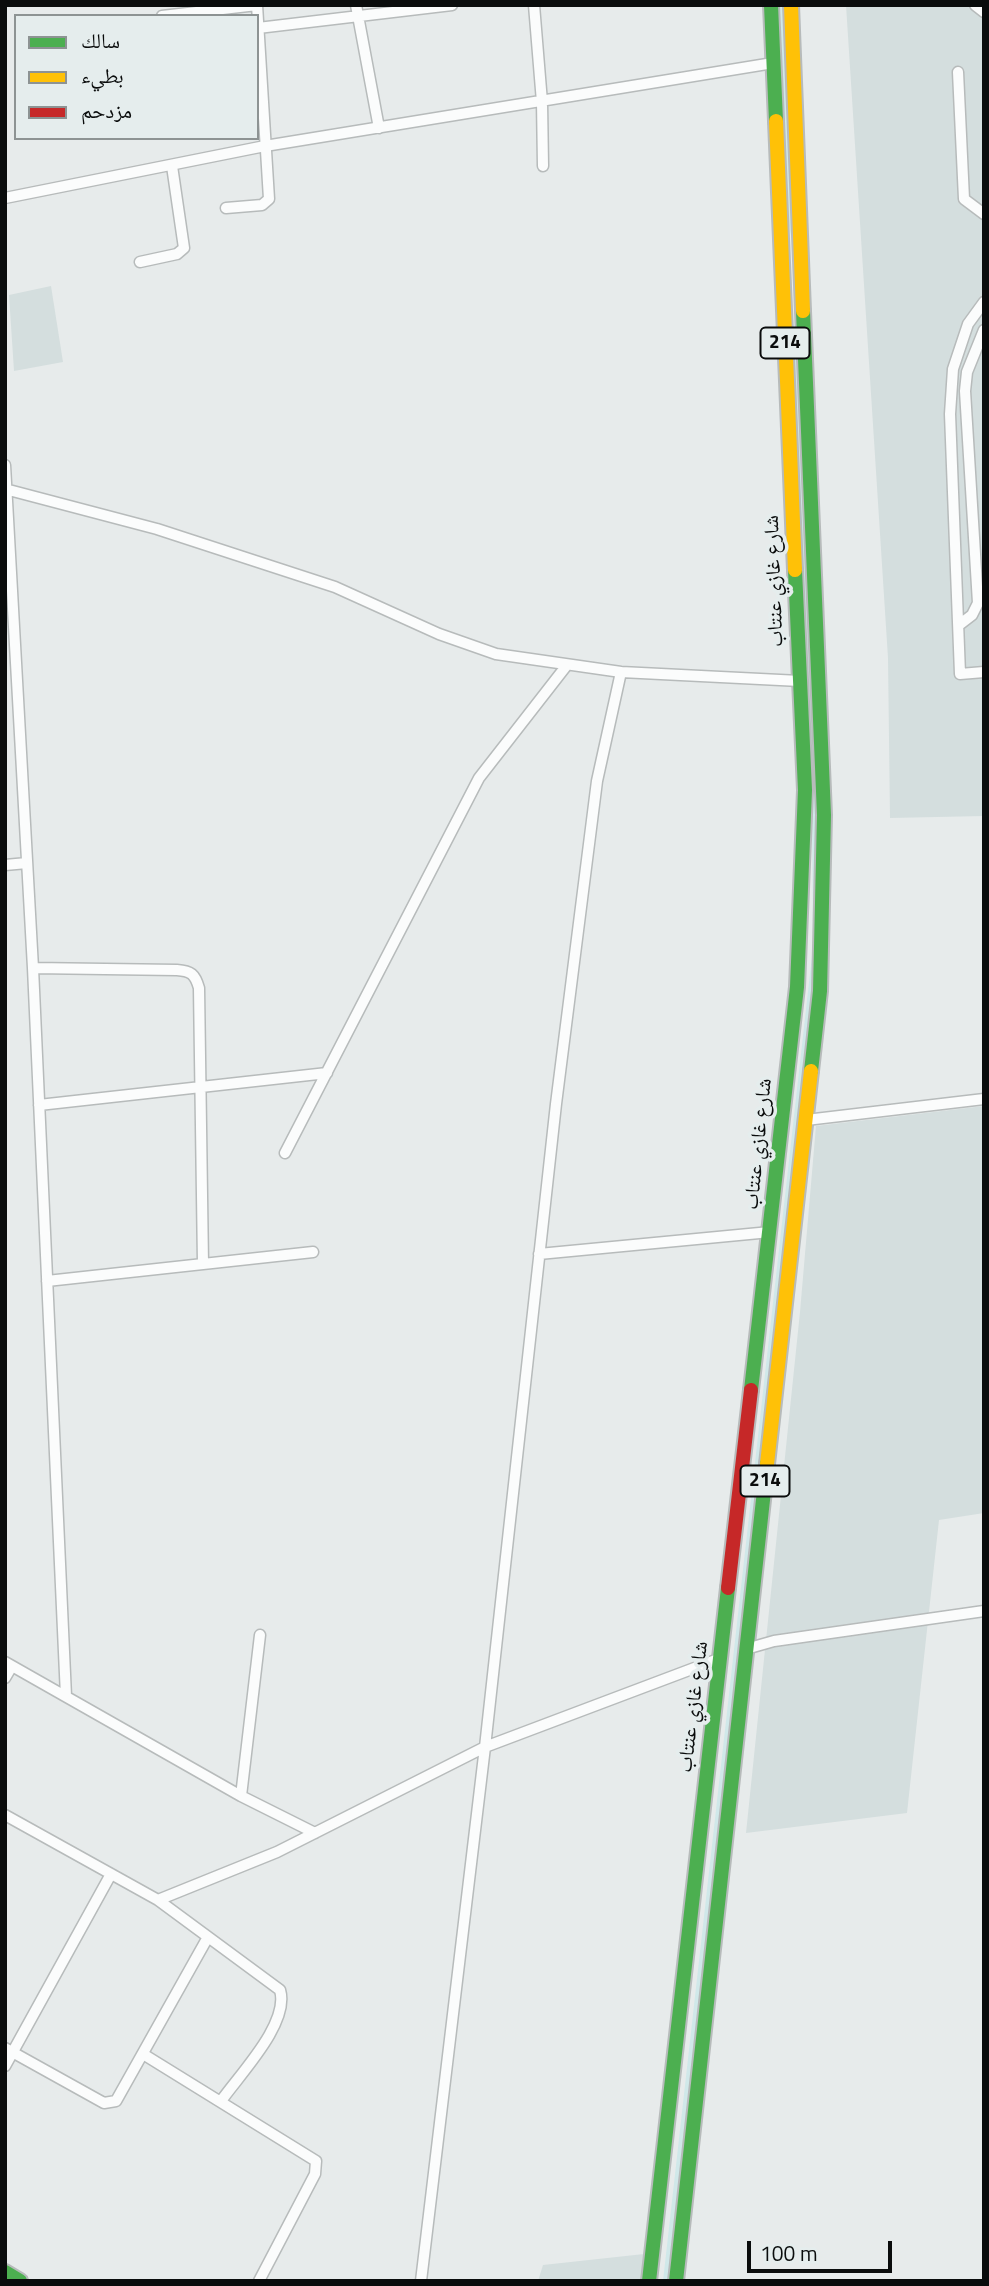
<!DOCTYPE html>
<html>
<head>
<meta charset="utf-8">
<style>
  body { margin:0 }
  #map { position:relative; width:989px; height:2286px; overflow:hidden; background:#e7ebeb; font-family:"Titillium Web","Noto Naskh Arabic",sans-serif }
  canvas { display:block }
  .frame { position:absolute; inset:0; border:7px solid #0a0c0c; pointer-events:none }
  .legend { position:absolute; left:14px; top:14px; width:245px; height:126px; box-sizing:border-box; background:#e5eded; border:2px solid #8d9393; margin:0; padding:9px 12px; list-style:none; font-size:21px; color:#0a0c0c }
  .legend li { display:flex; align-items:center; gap:14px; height:35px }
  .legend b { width:35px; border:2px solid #8d9393 }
  .scale { position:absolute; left:747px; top:2241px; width:145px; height:32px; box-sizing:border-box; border:4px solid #0a0c0c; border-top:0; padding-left:9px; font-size:21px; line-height:24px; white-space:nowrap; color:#0a0c0c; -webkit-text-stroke:5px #e5eded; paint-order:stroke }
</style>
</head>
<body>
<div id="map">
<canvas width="989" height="2286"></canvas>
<div class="frame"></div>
<ul class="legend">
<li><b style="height:9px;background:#4caf50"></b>سالك</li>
<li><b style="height:9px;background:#ffc107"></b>بطيء</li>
<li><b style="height:9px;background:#c62828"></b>مزدحم</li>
</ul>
<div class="scale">100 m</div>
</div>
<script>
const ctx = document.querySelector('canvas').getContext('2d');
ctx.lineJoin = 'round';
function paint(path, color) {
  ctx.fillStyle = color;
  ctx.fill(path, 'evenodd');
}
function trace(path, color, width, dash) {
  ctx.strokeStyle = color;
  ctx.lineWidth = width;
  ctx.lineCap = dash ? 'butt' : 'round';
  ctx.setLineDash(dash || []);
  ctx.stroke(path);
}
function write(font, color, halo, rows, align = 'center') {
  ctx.font = font + ' "Titillium Web","Noto Naskh Arabic",sans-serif';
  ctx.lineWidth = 7;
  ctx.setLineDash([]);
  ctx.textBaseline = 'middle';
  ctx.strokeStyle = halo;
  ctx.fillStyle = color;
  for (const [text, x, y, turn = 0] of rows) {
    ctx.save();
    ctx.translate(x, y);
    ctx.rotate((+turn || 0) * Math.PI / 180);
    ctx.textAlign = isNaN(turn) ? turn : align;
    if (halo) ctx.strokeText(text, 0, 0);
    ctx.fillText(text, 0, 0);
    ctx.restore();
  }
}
paint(new Path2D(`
  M 846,5 L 984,5 L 984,816 L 890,818 L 888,658 Z
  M 51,286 L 63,362 L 14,371 L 9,295 Z
  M 984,1106 L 984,1513 L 939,1520 L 907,1813 L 746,1833 L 800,1312 L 816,1126 Z
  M 644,2254 L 641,2281 L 538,2281 L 543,2265 Z`), '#d4dede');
paint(new Path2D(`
  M 780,5 L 785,5 L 793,245 L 788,221 Z
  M 794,352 L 797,352 L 818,811 L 818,952 L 671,2261 L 668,2281 L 663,2281 L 813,947 L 812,818 Z`), '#d0e8e9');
const street = new Path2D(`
  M 356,5 L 379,128
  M 534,5 L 542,102 L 543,166
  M 975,5 L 984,12
  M 162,16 L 257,5
  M 258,28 L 452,5
  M 958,72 L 964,199 L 984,214
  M 5,198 L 265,146 L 773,63
  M 226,208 L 262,205 L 269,199 L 257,5
  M 140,262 L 177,254 L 184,248 L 172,166
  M 984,302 L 968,324 L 953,369 L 950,414 L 960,674 L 984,672
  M 5,465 L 33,968 L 66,1696
  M 5,489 L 157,529 L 335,587 L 439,634 L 496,654 L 621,672 L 800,681
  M 959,625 L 972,615 L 978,603 L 965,391 L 967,372 L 984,330
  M 5,865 L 27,863
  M 33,968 L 177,970 C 191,971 195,974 199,988 L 203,1264
  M 39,1105 L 327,1073
  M 806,1120 L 984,1099
  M 285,1153 L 479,778 L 567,665
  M 539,1254 L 770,1232
  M 47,1281 L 313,1252
  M 746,1649 L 774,1641 L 984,1611
  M 5,1662 L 241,1796 L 315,1833
  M 5,1678 L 12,1666
  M 241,1796 L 260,1635
  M 5,1815 L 158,1900 L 280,1990 C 290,2023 240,2074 221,2101
  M 158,1900 L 277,1852 L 485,1747 L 721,1658
  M 5,2048 L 104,2103 L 116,2101 L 208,1937
  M 143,2054 L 316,2161 L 315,2174 L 259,2281
  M 5,2066 L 111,1874
  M 421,2281 L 485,1747 L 556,1104 L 597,781 L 621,672`);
const fast = new Path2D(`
  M 771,5 L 776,121
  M 803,311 L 824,815 L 820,991 L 811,1071
  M 751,1390 L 797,987 L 805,790 L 795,570
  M 5,2272 L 20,2281
  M 649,2281 L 728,1588
  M 676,2281 L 767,1464`);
const slow = new Path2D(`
  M 791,5 L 803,311
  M 776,121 L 795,570
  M 767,1464 L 811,1071`);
const jam = new Path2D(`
  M 728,1588 L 751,1390`);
trace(street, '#b7bbbb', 13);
trace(fast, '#b7bbbb', 18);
trace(slow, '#b7bbbb', 18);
trace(jam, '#b7bbbb', 18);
trace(street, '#fbfcfc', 10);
trace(fast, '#4caf50', 14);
trace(slow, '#ffc107', 14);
trace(jam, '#c62828', 14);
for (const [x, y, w] of [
  [785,343,49],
  [765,1481,49]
]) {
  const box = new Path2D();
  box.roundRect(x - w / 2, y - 15.5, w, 31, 5);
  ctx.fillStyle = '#e5eded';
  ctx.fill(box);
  trace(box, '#0a0c0c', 2);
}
write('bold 19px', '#0a0c0c', null, [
  ["214",785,343],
  ["214",765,1481]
]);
write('21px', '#0a0c0c', '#e5eded', [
  ["شارع غازي عنتاب",775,581,-92],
  ["شارع غازي عنتاب",759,1144,-84],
  ["شارع غازي عنتاب",694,1707,-83]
]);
</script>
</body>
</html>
